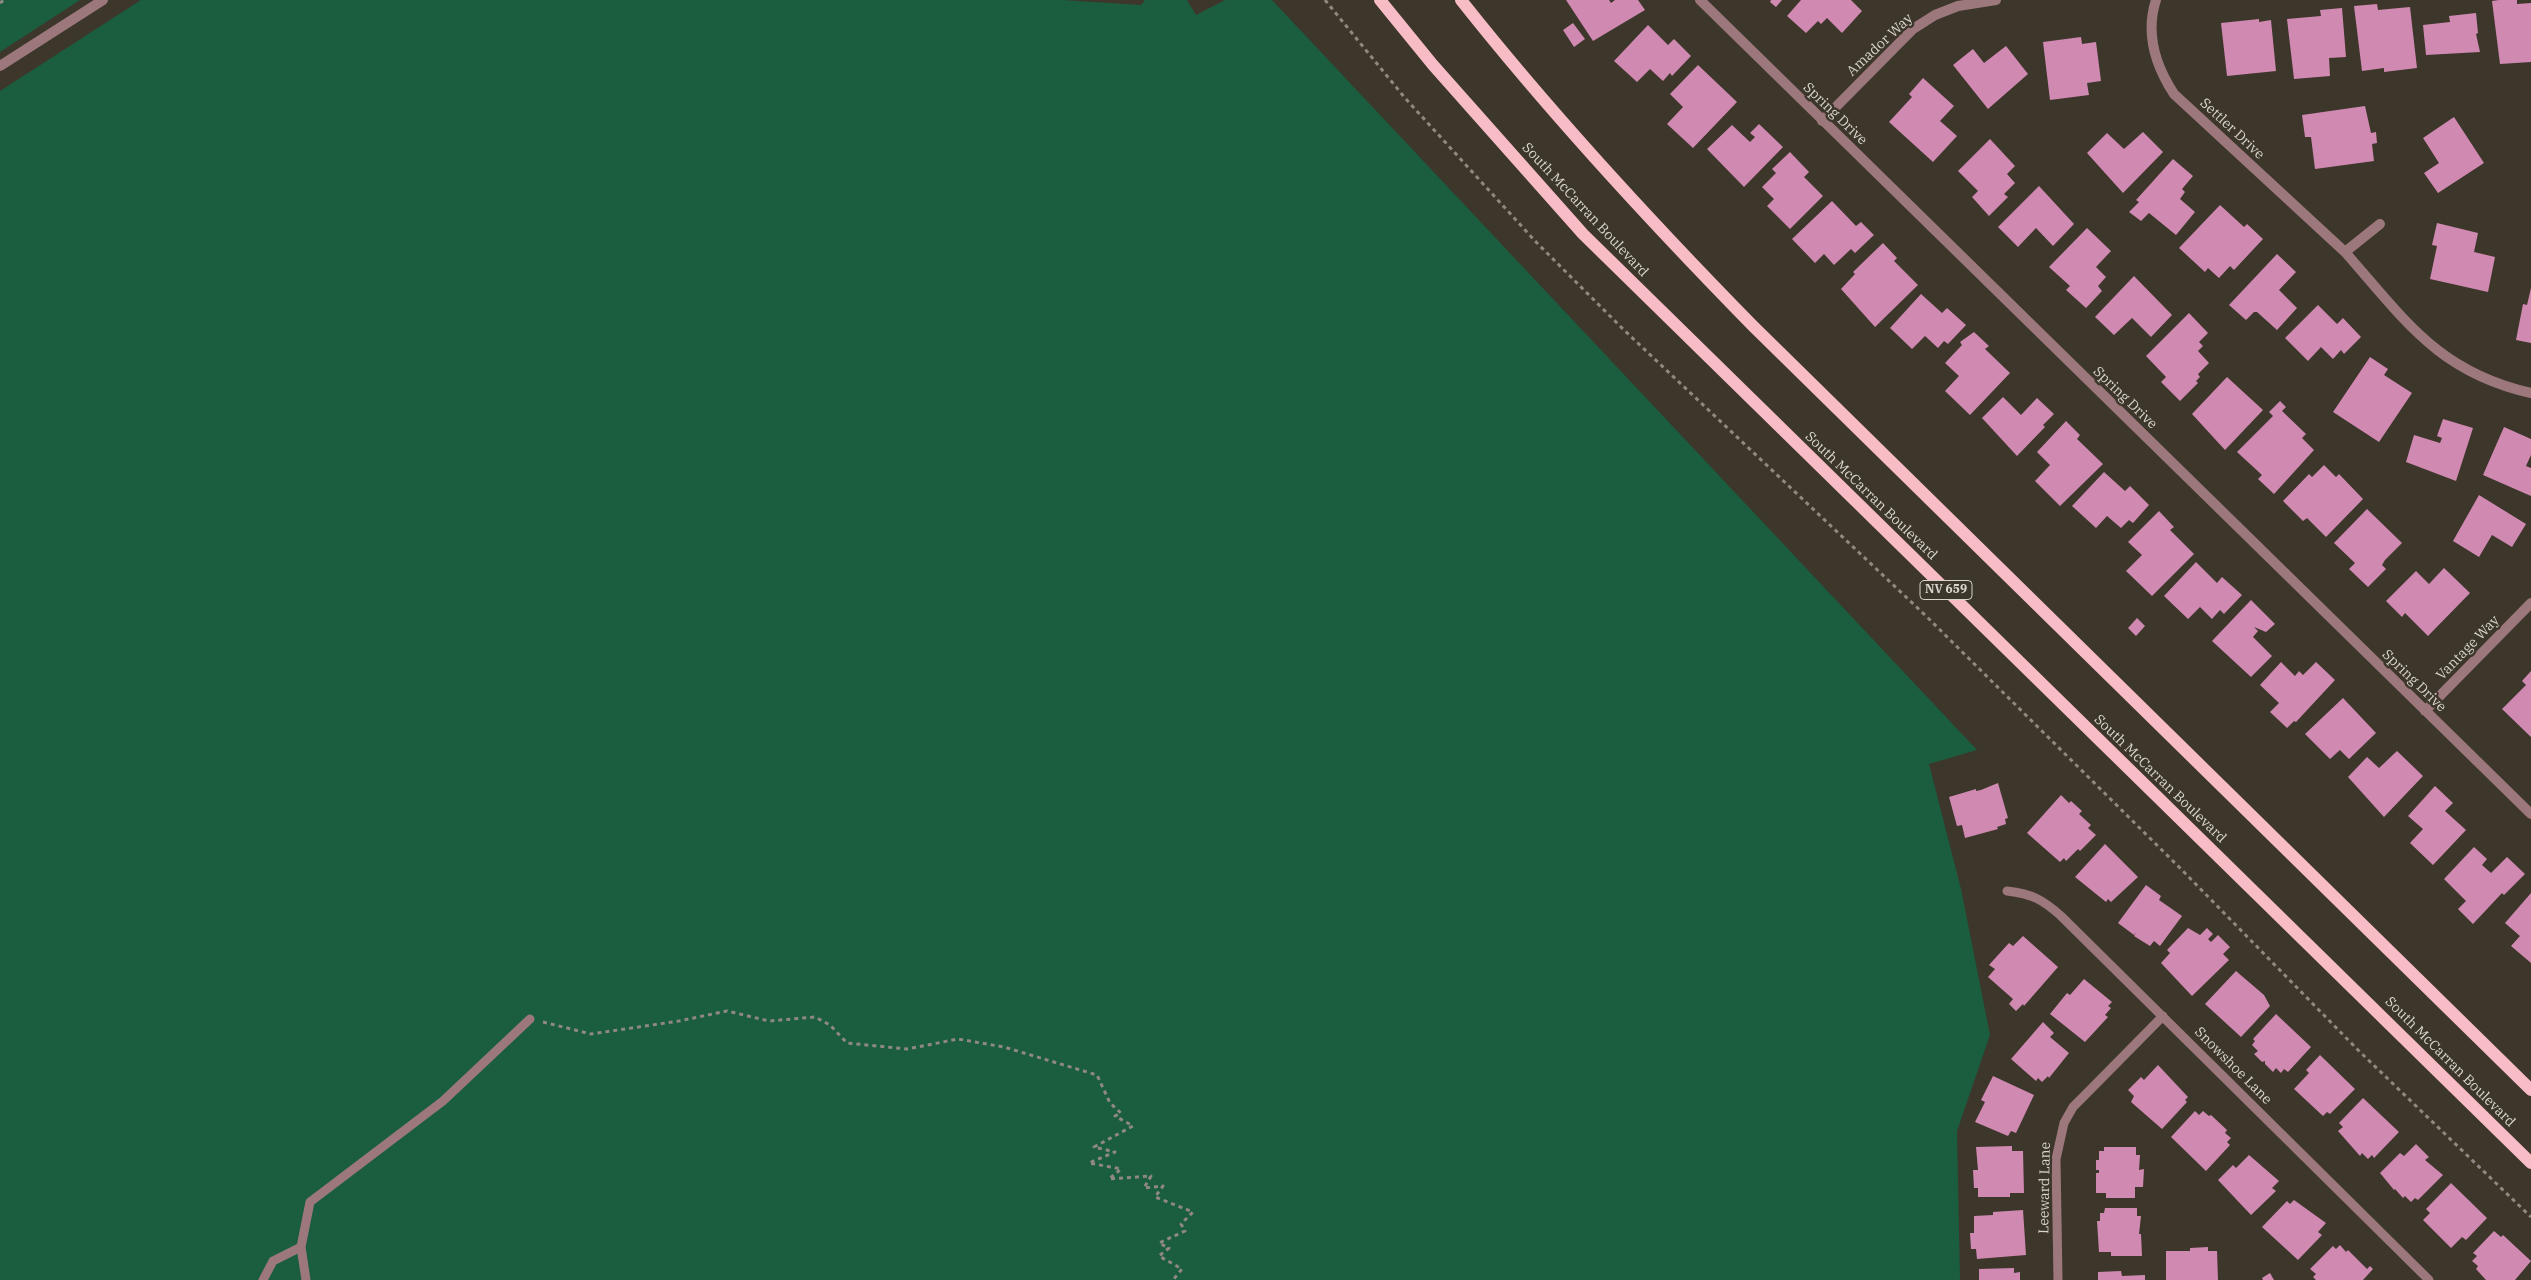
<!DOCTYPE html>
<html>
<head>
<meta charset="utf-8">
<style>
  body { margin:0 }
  canvas { display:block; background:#3d362b }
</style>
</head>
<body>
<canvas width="2531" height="1280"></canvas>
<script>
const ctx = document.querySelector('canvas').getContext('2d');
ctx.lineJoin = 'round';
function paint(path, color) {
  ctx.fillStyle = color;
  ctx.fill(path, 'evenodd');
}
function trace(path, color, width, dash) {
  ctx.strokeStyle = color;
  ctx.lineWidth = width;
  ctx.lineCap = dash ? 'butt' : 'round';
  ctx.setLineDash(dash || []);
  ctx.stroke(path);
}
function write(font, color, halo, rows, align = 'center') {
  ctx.font = font + ' "IBM Plex Serif",serif';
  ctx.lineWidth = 5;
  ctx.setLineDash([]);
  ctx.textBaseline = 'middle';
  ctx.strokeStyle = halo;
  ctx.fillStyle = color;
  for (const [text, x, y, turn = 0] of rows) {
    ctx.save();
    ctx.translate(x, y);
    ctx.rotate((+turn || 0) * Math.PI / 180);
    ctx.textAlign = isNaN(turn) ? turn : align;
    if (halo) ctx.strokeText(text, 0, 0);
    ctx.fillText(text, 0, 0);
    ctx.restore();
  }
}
paint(new Path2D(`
  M 0,0 L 80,0 L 0,52 Z
  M 141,0 L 1063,0 L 1141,5 L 1145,0 L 1187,0 L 1196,15 L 1225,0 L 1272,0 L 1977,750 L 1929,764 L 1961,889 L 1990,1035 L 1957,1131 L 1960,1280 L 0,1280 L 0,91 Z`), '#1a5d3f');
paint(new Path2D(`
  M 1566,0 L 1609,0 L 1611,3 L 1615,0 L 1638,0 L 1645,10 L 1593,41 Z
  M 1771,0 L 1782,0 L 1776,7 L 1770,2 Z
  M 1801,0 L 1851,0 L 1862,11 L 1842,33 L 1827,18 L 1821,24 L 1818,21 L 1806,33 L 1787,16 Z
  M 2499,0 L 2517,0 L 2517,4 L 2531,3 L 2531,62 L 2500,64 L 2492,1 Z
  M 2377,4 L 2378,10 L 2410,7 L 2417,68 L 2384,72 L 2384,68 L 2362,71 L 2354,6 Z
  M 2342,8 L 2346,57 L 2329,58 L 2330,76 L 2294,79 L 2287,19 L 2321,16 L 2320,10 Z
  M 2476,13 L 2478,33 L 2476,34 L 2480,52 L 2426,55 L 2423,25 L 2450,22 L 2449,16 Z
  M 2259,19 L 2259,22 L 2271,20 L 2276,71 L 2227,76 L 2221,23 Z
  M 1573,23 L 1585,39 L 1574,47 L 1563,30 Z
  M 1648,25 L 1668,45 L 1674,39 L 1691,56 L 1672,76 L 1670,73 L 1663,81 L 1650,69 L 1637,82 L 1614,61 Z
  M 2081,37 L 2082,44 L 2096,42 L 2101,81 L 2087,83 L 2089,95 L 2050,100 L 2043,42 Z
  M 2006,46 L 2028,74 L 1988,109 L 1953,65 L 1973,49 L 1984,63 Z
  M 1698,65 L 1737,102 L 1693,148 L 1667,124 L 1683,107 L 1670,94 Z
  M 1923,78 L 1954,106 L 1940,121 L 1957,136 L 1933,162 L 1889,122 L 1912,97 L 1909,94 Z
  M 2365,106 L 2371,133 L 2376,132 L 2377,143 L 2372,144 L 2374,161 L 2315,169 L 2311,137 L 2305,137 L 2302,115 Z
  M 2454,117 L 2484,163 L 2438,193 L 2424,173 L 2439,163 L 2423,138 Z
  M 1759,124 L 1783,147 L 1744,187 L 1707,149 L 1732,125 L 1750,142 L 1755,137 L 1750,133 Z
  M 2143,132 L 2163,152 L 2123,193 L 2087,153 L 2107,133 L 2124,149 Z
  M 1990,139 L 2015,166 L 2007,174 L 2015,183 L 2004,194 L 2008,197 L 1989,216 L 1972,197 L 1978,191 L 1958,171 Z
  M 1790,152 L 1809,172 L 1804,177 L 1823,196 L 1790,229 L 1767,206 L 1774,199 L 1762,187 L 1776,173 L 1772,169 Z
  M 2173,159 L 2193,176 L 2182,189 L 2185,192 L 2180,199 L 2195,212 L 2176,235 L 2149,213 L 2141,221 L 2129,212 L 2139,202 L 2136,200 Z
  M 2039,186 L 2074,224 L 2053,246 L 2036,228 L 2018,247 L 1998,227 Z
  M 1832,201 L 1856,226 L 1861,222 L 1874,235 L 1855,253 L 1851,249 L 1834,265 L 1824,254 L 1815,263 L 1792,239 Z
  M 2220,205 L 2244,227 L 2247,224 L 2263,239 L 2234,270 L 2230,266 L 2219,278 L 2208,268 L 2205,272 L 2179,248 Z
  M 2437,223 L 2478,233 L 2474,252 L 2495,257 L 2488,292 L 2430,279 L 2437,246 L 2432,245 Z
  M 2087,228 L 2111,251 L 2096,267 L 2106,277 L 2098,286 L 2102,291 L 2086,308 L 2066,290 L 2070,286 L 2049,267 Z
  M 1883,243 L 1897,258 L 1894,261 L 1918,285 L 1875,327 L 1841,289 L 1855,274 L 1853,272 Z
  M 2277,254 L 2296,272 L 2279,290 L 2297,308 L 2277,330 L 2257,312 L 2254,312 L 2246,320 L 2229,305 Z
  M 2134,276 L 2172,315 L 2151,337 L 2132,318 L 2114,335 L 2095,317 Z
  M 2531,288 L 2531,343 L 2516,340 L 2523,304 L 2527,305 Z
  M 1921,294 L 1942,313 L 1947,308 L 1966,325 L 1948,344 L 1944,341 L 1938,348 L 1925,336 L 1912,349 L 1890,328 Z
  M 2318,305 L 2337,324 L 2343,318 L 2361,337 L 2344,354 L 2341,350 L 2333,359 L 2321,347 L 2308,361 L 2285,338 Z
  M 2189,313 L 2208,333 L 2199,342 L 2203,346 L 2198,351 L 2209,363 L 2198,374 L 2200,377 L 2196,381 L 2198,383 L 2180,401 L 2161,382 L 2166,377 L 2146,356 Z
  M 1974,332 L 1989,346 L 1985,349 L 2010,373 L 1970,415 L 1945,391 L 1959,376 L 1945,363 L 1962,345 L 1960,342 Z
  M 2370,357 L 2388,369 L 2384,375 L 2412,393 L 2379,442 L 2333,412 Z
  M 2227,377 L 2263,410 L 2225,450 L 2192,414 Z
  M 2003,397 L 2021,415 L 2037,398 L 2054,414 L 2043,425 L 2045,427 L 2017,456 L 1982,418 Z
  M 2280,401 L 2286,407 L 2282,411 L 2306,434 L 2302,438 L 2314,450 L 2274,494 L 2258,479 L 2262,475 L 2237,452 L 2273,416 L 2269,412 Z
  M 2443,419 L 2473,428 L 2456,481 L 2406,462 L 2414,435 L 2440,443 L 2442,438 L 2437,436 Z
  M 2066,421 L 2080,435 L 2077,439 L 2103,464 L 2060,506 L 2035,481 L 2050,465 L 2037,452 Z
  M 2504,427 L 2531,439 L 2531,455 L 2526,466 L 2531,468 L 2531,496 L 2483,475 Z
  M 2324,465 L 2336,477 L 2339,474 L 2363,499 L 2326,537 L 2307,518 L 2303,521 L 2283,501 L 2309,474 L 2312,477 Z
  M 2104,472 L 2125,491 L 2130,486 L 2149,505 L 2133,523 L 2129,520 L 2121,528 L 2107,516 L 2096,528 L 2072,506 Z
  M 2479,495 L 2526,524 L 2512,547 L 2492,535 L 2479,557 L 2453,541 Z
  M 2367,509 L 2402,543 L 2385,560 L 2382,565 L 2386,569 L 2368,587 L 2349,569 L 2355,563 L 2334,543 Z
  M 2159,511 L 2174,527 L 2170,530 L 2194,554 L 2152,596 L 2126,571 L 2142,555 L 2128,542 Z
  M 2196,562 L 2217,583 L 2222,577 L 2242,595 L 2224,614 L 2220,610 L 2212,619 L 2200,607 L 2188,619 L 2164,596 Z
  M 2444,568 L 2470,593 L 2428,636 L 2405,613 L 2402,617 L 2386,601 L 2416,571 L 2429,584 Z
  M 2251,600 L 2275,624 L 2266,632 L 2254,627 L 2258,631 L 2253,637 L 2272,656 L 2251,677 L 2212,641 Z
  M 2137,618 L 2145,626 L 2136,636 L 2128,628 Z
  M 2281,662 L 2295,676 L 2299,671 L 2303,675 L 2316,662 L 2335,680 L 2296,722 L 2294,721 L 2287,728 L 2270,712 L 2279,703 L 2260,685 Z
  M 2531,671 L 2531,737 L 2502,709 L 2526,685 L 2522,681 Z
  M 2343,698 L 2376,733 L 2349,759 L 2340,750 L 2330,759 L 2305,734 Z
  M 2397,751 L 2423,776 L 2384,817 L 2348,777 L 2367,757 L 2379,768 Z
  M 1998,783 L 2008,818 L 2005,819 L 2006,824 L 1997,827 L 1998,829 L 1965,838 L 1962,825 L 1957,826 L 1949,797 L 1976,789 L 1976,791 L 1981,790 Z
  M 2435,786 L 2453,803 L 2445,811 L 2466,830 L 2433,865 L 2410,843 L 2423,829 L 2408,816 Z
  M 2061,795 L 2069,803 L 2071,801 L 2082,811 L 2079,814 L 2091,825 L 2088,828 L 2096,835 L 2080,851 L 2078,849 L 2066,861 L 2064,858 L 2060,862 L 2027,833 Z
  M 2105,844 L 2138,877 L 2111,902 L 2108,899 L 2106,902 L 2075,877 Z
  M 2474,847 L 2487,859 L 2482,865 L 2491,873 L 2507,857 L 2525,874 L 2504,895 L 2502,893 L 2473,924 L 2458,909 L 2466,901 L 2444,879 Z
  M 2146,885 L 2161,896 L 2159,900 L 2182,916 L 2160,946 L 2154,941 L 2150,946 L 2134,936 L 2136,933 L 2134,935 L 2118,923 Z
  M 2531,893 L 2531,963 L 2511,946 L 2520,936 L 2505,923 Z
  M 2188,928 L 2200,935 L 2207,928 L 2213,934 L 2208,939 L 2211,942 L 2218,935 L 2230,947 L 2223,954 L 2229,960 L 2192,996 L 2161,963 L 2170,953 L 2167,950 Z
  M 2023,936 L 2058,967 L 2024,1006 L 2023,1004 L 2016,1011 L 2009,1004 L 2013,999 L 1988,977 L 1995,969 L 1989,965 L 2009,943 L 2013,946 Z
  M 2236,971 L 2264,995 L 2270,1006 L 2241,1037 L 2205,1004 Z
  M 2084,979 L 2112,1002 L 2108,1006 L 2111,1008 L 2105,1015 L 2108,1017 L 2085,1042 L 2050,1014 L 2067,993 L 2070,995 Z
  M 2276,1014 L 2311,1047 L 2288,1072 L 2284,1069 L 2281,1073 L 2276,1068 L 2273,1072 L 2265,1064 L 2265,1061 L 2262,1062 L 2254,1054 L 2258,1051 L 2252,1045 L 2255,1041 L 2253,1039 Z
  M 2043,1022 L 2054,1033 L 2050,1037 L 2069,1053 L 2049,1078 L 2048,1076 L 2042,1082 L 2038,1078 L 2036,1081 L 2011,1059 Z
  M 2320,1055 L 2355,1089 L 2330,1114 L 2327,1112 L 2323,1116 L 2294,1089 L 2309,1073 L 2306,1070 Z
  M 2158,1065 L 2188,1097 L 2185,1100 L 2187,1102 L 2162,1129 L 2131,1102 L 2134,1096 L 2128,1090 L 2141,1077 L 2144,1080 Z
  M 1993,1076 L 2034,1095 L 2016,1133 L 2011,1131 L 2008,1136 L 1975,1122 L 1985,1102 L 1981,1100 Z
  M 2363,1098 L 2399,1132 L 2374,1158 L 2372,1155 L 2368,1159 L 2362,1153 L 2360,1156 L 2338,1131 L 2343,1127 L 2339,1123 Z
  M 2195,1111 L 2199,1115 L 2203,1111 L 2209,1116 L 2211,1115 L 2227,1130 L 2225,1133 L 2231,1138 L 2227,1142 L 2230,1145 L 2206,1171 L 2171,1137 Z
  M 2416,1144 L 2429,1157 L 2425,1160 L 2443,1175 L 2418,1200 L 2415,1198 L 2411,1202 L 2405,1196 L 2403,1198 L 2395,1189 L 2394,1190 L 2380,1173 L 2400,1153 L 2404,1156 Z
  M 2012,1146 L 2012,1151 L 2023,1151 L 2024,1193 L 2010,1193 L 2010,1197 L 1978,1197 L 1978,1188 L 1974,1188 L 1973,1170 L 1978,1170 L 1976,1147 Z
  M 2104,1147 L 2136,1147 L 2136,1155 L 2140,1155 L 2139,1170 L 2144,1169 L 2143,1187 L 2135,1187 L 2135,1198 L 2106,1198 L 2106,1193 L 2096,1193 L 2096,1173 L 2099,1173 L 2099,1170 L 2096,1170 L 2096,1160 L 2099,1160 L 2099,1151 L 2104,1151 Z
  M 2249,1155 L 2279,1181 L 2272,1188 L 2276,1191 L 2251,1215 L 2218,1180 L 2233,1165 L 2236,1168 Z
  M 2451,1183 L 2487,1218 L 2466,1240 L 2462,1237 L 2451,1248 L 2423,1220 L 2430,1213 L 2426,1209 Z
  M 2294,1200 L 2326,1223 L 2318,1232 L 2322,1235 L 2298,1260 L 2262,1227 L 2287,1201 L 2290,1204 Z
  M 2105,1208 L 2137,1208 L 2137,1216 L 2141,1216 L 2139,1234 L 2141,1234 L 2142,1256 L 2111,1256 L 2111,1252 L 2099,1252 L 2097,1221 L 2100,1221 L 2100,1213 L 2104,1213 Z
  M 2023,1210 L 2026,1255 L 1977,1259 L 1976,1249 L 1971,1249 L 1970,1233 L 1974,1233 L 1974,1216 L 1993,1215 L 1993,1212 Z
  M 2494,1231 L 2501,1237 L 2503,1235 L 2531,1261 L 2515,1280 L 2486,1280 L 2476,1269 L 2478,1266 L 2472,1261 L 2477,1256 L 2473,1253 Z
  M 2340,1245 L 2346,1252 L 2348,1250 L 2367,1269 L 2370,1266 L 2373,1269 L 2363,1280 L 2316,1280 L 2313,1277 L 2316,1274 L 2310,1269 L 2333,1246 L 2336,1249 Z
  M 2208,1247 L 2208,1251 L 2217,1251 L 2218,1280 L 2166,1280 L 2166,1251 L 2190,1251 L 2190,1248 Z
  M 2014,1268 L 2014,1273 L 2020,1272 L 2020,1280 L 1979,1280 L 1979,1269 Z
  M 2121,1271 L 2122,1276 L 2145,1275 L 2145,1280 L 2098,1280 L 2098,1272 Z
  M 2270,1273 L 2274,1280 L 2263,1280 L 2262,1278 Z`), '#d089b1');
trace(new Path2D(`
  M 1325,0 L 1405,98 L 1536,242 L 1624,330 L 1927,617 L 2180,868 L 2358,1050 L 2531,1217
  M 0,3 L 4,0
  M 543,1022 L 591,1034 L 679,1021 L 727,1011 L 769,1021 L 815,1017 L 830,1025 L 847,1043 L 907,1049 L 958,1039 L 1004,1047 L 1097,1075 L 1110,1103 L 1121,1113 L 1115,1116 L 1133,1126 L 1094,1147 L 1115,1152 L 1089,1163 L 1121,1169 L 1109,1179 L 1151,1176 L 1144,1188 L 1163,1186 L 1155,1197 L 1193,1212 L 1181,1224 L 1185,1231 L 1159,1243 L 1169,1248 L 1159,1256 L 1182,1269 L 1173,1280`), '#8f8981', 3, [4, 4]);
trace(new Path2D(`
  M 2007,891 C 2032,894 2042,899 2061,916 L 2429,1280
  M 263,1280 L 273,1261 L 301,1247
  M 306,1280 L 301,1247 L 310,1202 L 443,1101 L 530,1019
  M 2058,1280 L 2056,1159 L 2064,1123 L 2073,1107 L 2088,1092 L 2163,1016`), '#9c787d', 9);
trace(new Path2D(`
  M 1700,0 L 2531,814
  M 2156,0 C 2145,34 2155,65 2174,94 L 2345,252 L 2380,224
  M 0,66 L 103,0
  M 1822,121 L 1913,29 L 1935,15 L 1958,6 L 1996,0
  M 2345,252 C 2405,320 2438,372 2531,393
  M 2425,711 L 2531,603`), '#9c787d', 10);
trace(new Path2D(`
  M 1380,0 L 1433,65 L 1583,234 L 2531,1163
  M 1461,0 C 1552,115 1651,222 1753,326 L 2531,1090`), '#f7bcc5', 12);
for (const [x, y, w] of [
  [1946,590,52]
]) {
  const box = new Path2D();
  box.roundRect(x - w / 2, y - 9.5, w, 19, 4);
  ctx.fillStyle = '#3d362b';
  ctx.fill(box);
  trace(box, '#d9d5ce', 1);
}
write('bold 12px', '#d9d5ce', null, [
  ["NV 659",1946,590]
]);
write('14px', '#d9d5ce', '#3d362b', [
  ["Amador Way",1880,45,-43],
  ["Spring Drive",1835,114,44],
  ["Settler Drive",2232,129,43],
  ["South McCarran Boulevard",1585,210,47],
  ["Spring Drive",2125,398,44],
  ["South McCarran Boulevard",1871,496,44],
  ["Vantage Way",2468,648,-46],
  ["Spring Drive",2414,681,44],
  ["South McCarran Boulevard",2160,779,44],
  ["South McCarran Boulevard",2450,1062,45],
  ["Snowshoe Lane",2233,1066,45],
  ["Leeward Lane",2045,1188,-89]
]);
</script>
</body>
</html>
